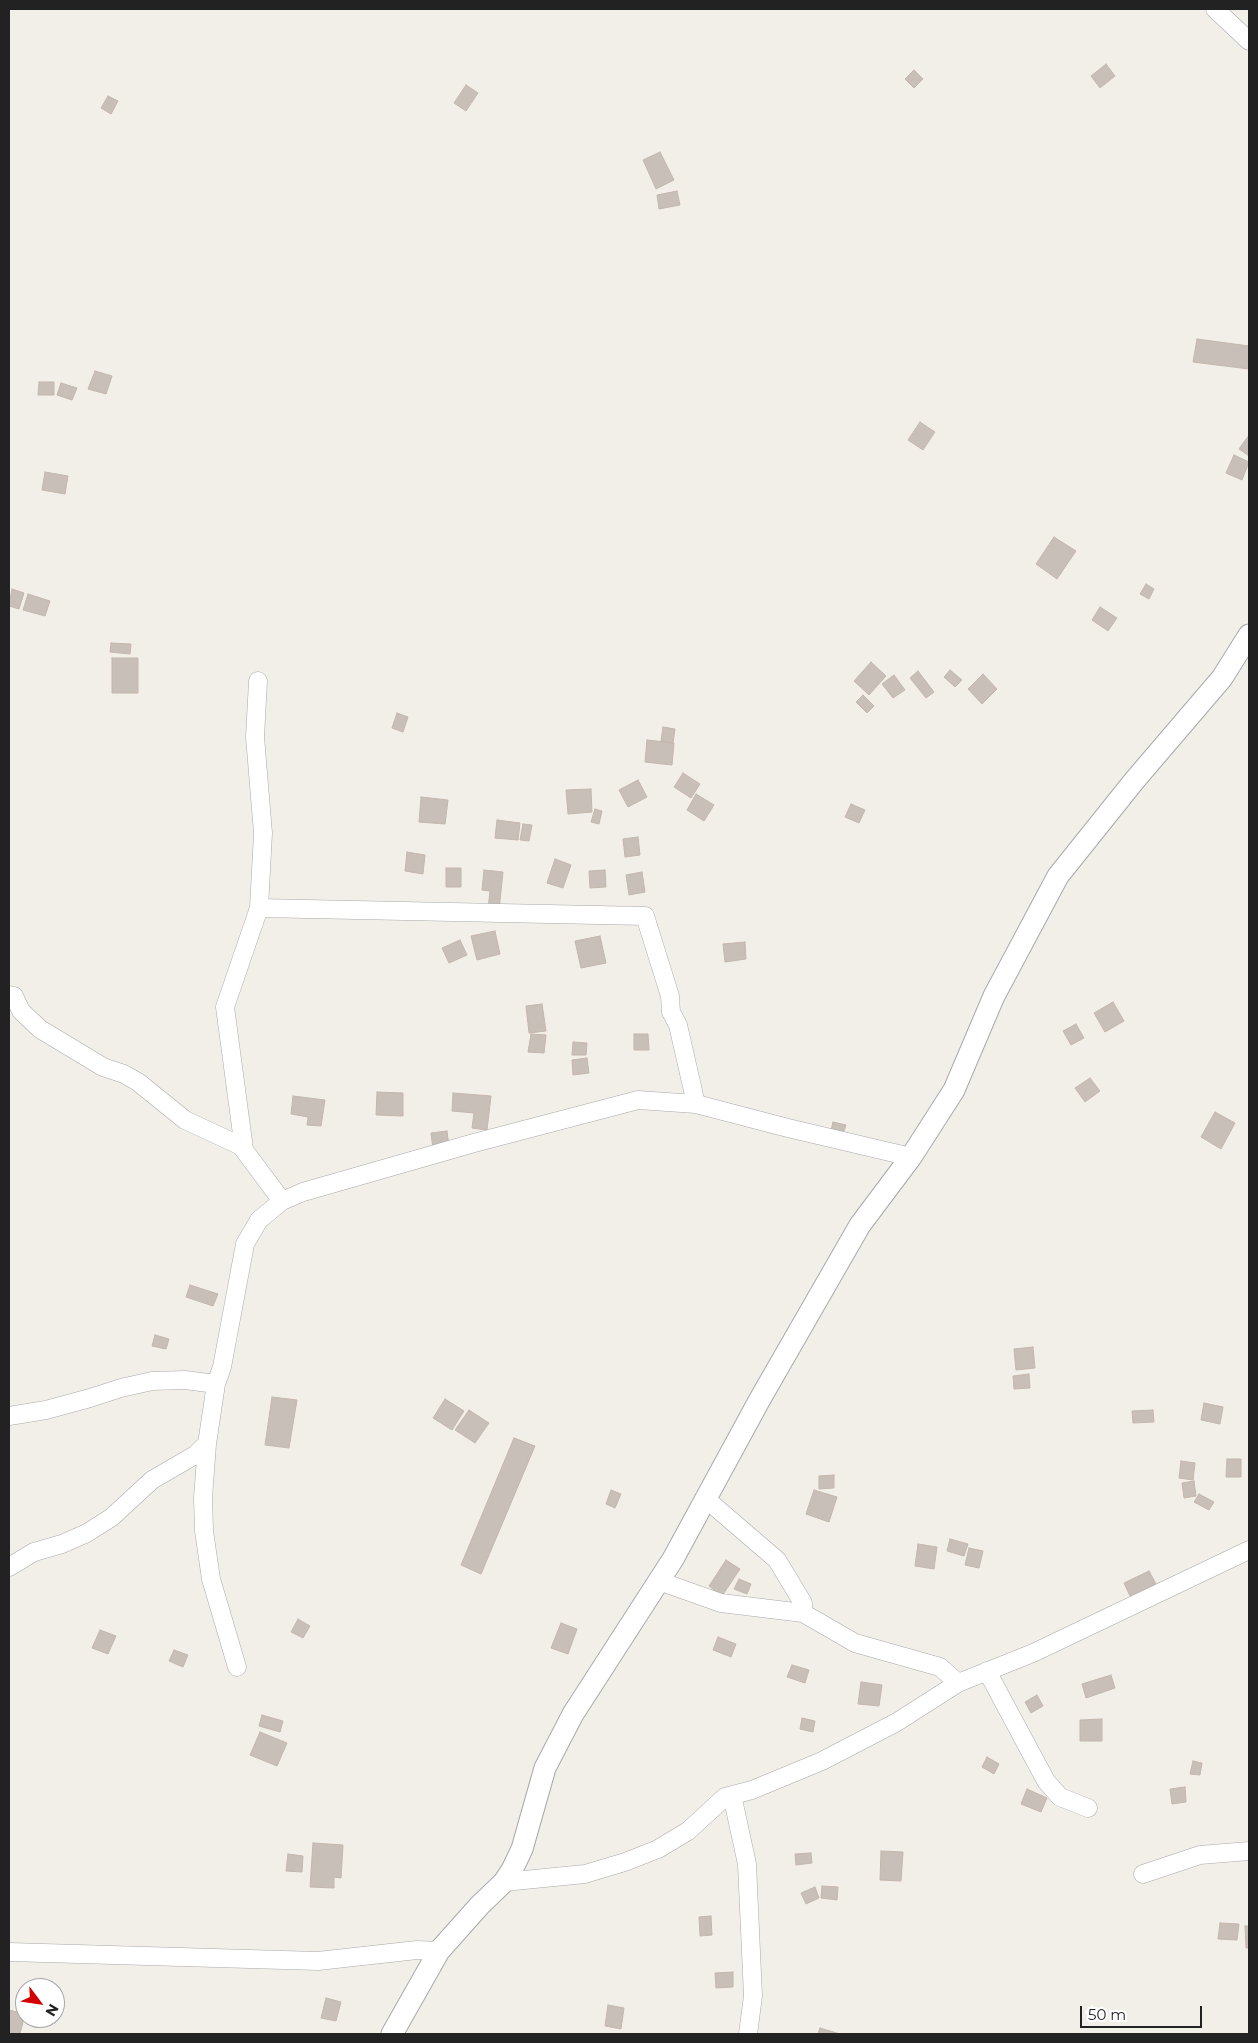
<!DOCTYPE html>
<style>
body{margin:0}
#map{position:relative;width:1258px;height:2043px;overflow:hidden;background:#f2efe9;font-family:Montserrat,sans-serif}
canvas{display:block}
.frame{position:absolute;inset:0;border:10px solid #222;pointer-events:none}
.north{position:absolute;left:15px;top:1978px;width:50px;height:50px;box-sizing:border-box;background:#fff;border:1px solid #a7a7a7;border-radius:50%;rotate:121deg;font-size:14px;font-weight:700;line-height:20px;text-align:center;color:#222}
.north::after{content:'';display:block;margin:auto;width:18px;height:22px;background:#d40000;clip-path:polygon(50% 0,100% 100%,50% 72%,0 100%)}
.scale{position:absolute;left:1080px;top:2006px;width:122px;height:22px;box-sizing:border-box;border:2px solid #222;border-top:0;padding-left:6px;font-size:15px;line-height:18px;white-space:nowrap;color:#222;-webkit-text-stroke:4px #fff;paint-order:stroke}
</style>
<div id="map">
<canvas width="1258" height="2043"></canvas>
<div class="frame"></div>
<div class="north">N</div>
<div class="scale">50 m</div>
</div>
<script>
const g = document.querySelector('canvas').getContext('2d');
g.lineJoin = 'round';
function fillPath(path, color) { g.fillStyle = color; g.fill(path, 'evenodd'); }
const poly = rows => new Path2D(rows.map(r => 'M' + r).join(''));
function trace(path, color, width, dash) { g.strokeStyle = color; g.lineWidth = width; g.lineCap = dash ? 'butt' : 'round'; g.setLineDash(dash || []); g.stroke(path); }
const building = poly([
 [1106,64,1115,76,1100,88,1091,76,1106,64],
 [914,70,923,79,914,88,905,79,914,70],
 [466,85,478,93,466,111,454,103,466,85],
 [108,96,118,101,111,114,101,108,108,96],
 [660,152,674,180,656,189,643,160,660,152],
 [677,191,680,205,659,209,657,195,677,191],
 [1197,339,1249,346,1249,369,1193,362,1197,339],
 [95,371,112,376,106,394,88,389,95,371],
 [39,382,54,382,54,395,38,395,39,382],
 [61,383,77,388,72,400,57,395,61,383],
 [920,422,935,432,923,450,908,440,920,422],
 [1249,435,1249,456,1239,449,1249,435],
 [1234,455,1249,462,1242,480,1226,473,1234,455],
 [45,472,68,476,65,494,42,490,45,472],
 [1054,537,1076,551,1057,579,1036,564,1054,537],
 [1146,584,1154,589,1149,599,1140,594,1146,584],
 [12,589,24,593,19,609,9,606,12,589],
 [28,594,50,601,45,616,23,610,28,594],
 [1100,607,1117,618,1108,631,1092,620,1100,607],
 [111,643,131,644,130,654,110,652,111,643],
 [112,658,138,658,138,693,112,693,112,658],
 [871,662,886,676,869,695,854,681,871,662],
 [950,670,962,680,955,687,944,677,950,670],
 [918,671,934,692,926,698,910,678,918,671],
 [983,674,997,689,982,704,968,689,983,674],
 [894,675,905,690,893,698,882,684,894,675],
 [863,695,874,706,867,713,856,702,863,695],
 [397,713,408,717,403,732,392,728,397,713],
 [663,727,675,729,673,743,661,741,663,727],
 [647,740,674,743,672,765,645,762,647,740],
 [683,773,700,784,691,798,674,787,683,773],
 [638,780,647,797,628,807,619,790,638,780],
 [591,789,592,812,568,814,566,790,591,789],
 [696,794,714,805,704,821,687,810,696,794],
 [421,797,448,800,445,824,419,822,421,797],
 [851,804,865,810,859,823,845,817,851,804],
 [595,809,602,811,599,824,591,822,595,809],
 [497,820,520,823,518,840,495,838,497,820],
 [523,824,532,825,529,841,520,840,523,824],
 [638,837,640,855,625,857,623,839,638,837],
 [407,852,425,855,423,874,405,871,407,852],
 [555,859,571,865,563,888,547,883,555,859],
 [446,868,461,868,461,887,446,887,446,868],
 [484,870,503,872,499,910,488,909,490,891,482,890,484,870],
 [605,870,606,887,590,888,589,871,605,870],
 [642,872,645,892,629,895,626,875,642,872],
 [495,931,500,954,477,960,471,936,495,931],
 [600,936,606,963,581,968,575,941,600,936],
 [460,940,467,955,449,963,442,948,460,940],
 [745,942,746,959,725,962,723,944,745,942],
 [1113,1002,1124,1021,1105,1032,1094,1013,1113,1002],
 [542,1004,546,1031,529,1033,526,1006,542,1004],
 [1076,1024,1084,1038,1071,1045,1063,1031,1076,1024],
 [531,1034,546,1035,544,1053,528,1052,531,1034],
 [634,1034,648,1034,649,1050,634,1050,634,1034],
 [573,1042,587,1043,586,1055,572,1055,573,1042],
 [587,1058,589,1073,573,1075,572,1060,587,1058],
 [1090,1078,1100,1091,1085,1102,1075,1088,1090,1078],
 [377,1092,403,1093,403,1116,376,1115,377,1092],
 [453,1093,491,1096,487,1130,472,1128,474,1113,452,1111,453,1093],
 [293,1096,325,1100,321,1126,307,1125,308,1117,291,1114,293,1096],
 [1215,1112,1235,1123,1221,1149,1201,1137,1215,1112],
 [833,1122,846,1125,843,1134,831,1131,833,1122],
 [447,1131,449,1146,433,1149,431,1133,447,1131],
 [190,1285,218,1294,213,1306,186,1297,190,1285],
 [155,1335,169,1339,166,1349,152,1346,155,1335],
 [1033,1347,1035,1368,1016,1370,1014,1349,1033,1347],
 [1029,1374,1030,1388,1014,1389,1013,1376,1029,1374],
 [272,1397,297,1400,289,1448,265,1445,272,1397],
 [445,1399,464,1411,452,1430,433,1418,445,1399],
 [1204,1403,1223,1407,1220,1424,1201,1420,1204,1403],
 [469,1410,489,1423,475,1443,455,1430,469,1410],
 [1153,1410,1154,1422,1133,1423,1132,1411,1153,1410],
 [514,1438,535,1446,481,1574,461,1565,514,1438],
 [1227,1459,1241,1459,1241,1477,1226,1477,1227,1459],
 [1181,1461,1195,1463,1193,1480,1179,1478,1181,1461],
 [834,1475,834,1488,819,1489,819,1476,834,1475],
 [1194,1481,1196,1496,1184,1498,1182,1483,1194,1481],
 [611,1490,621,1494,615,1508,606,1504,611,1490],
 [814,1490,837,1497,829,1522,806,1514,814,1490],
 [1199,1494,1214,1502,1209,1510,1194,1502,1199,1494],
 [950,1539,968,1544,964,1556,947,1551,950,1539],
 [918,1544,937,1547,934,1569,915,1566,918,1544],
 [969,1548,983,1551,979,1568,965,1565,969,1548],
 [726,1560,740,1569,722,1596,709,1586,726,1560],
 [1149,1571,1156,1584,1130,1596,1124,1583,1149,1571],
 [739,1579,751,1584,747,1594,734,1589,739,1579],
 [298,1619,310,1626,303,1638,291,1632,298,1619],
 [561,1623,577,1629,568,1654,551,1648,561,1623],
 [100,1630,116,1636,108,1654,92,1648,100,1630],
 [718,1637,736,1644,731,1657,713,1650,718,1637],
 [174,1650,188,1655,183,1667,169,1661,174,1650],
 [792,1665,809,1670,805,1683,787,1677,792,1665],
 [1111,1675,1115,1688,1086,1698,1082,1684,1111,1675],
 [861,1682,882,1685,879,1706,858,1704,861,1682],
 [1037,1695,1043,1706,1031,1713,1025,1702,1037,1695],
 [262,1715,283,1721,280,1732,259,1726,262,1715],
 [802,1718,815,1721,813,1732,800,1729,802,1718],
 [1102,1719,1102,1741,1080,1741,1080,1720,1102,1719],
 [260,1732,287,1743,277,1766,250,1755,260,1732],
 [987,1757,999,1764,994,1774,982,1767,987,1757],
 [1193,1761,1202,1763,1200,1775,1190,1774,1193,1761],
 [1185,1787,1186,1802,1172,1804,1170,1789,1185,1787],
 [1027,1789,1047,1798,1041,1812,1021,1804,1027,1789],
 [313,1843,343,1845,341,1878,334,1877,334,1888,310,1887,313,1843],
 [881,1851,903,1852,901,1881,880,1880,881,1851],
 [811,1853,812,1863,796,1865,795,1854,811,1853],
 [288,1854,303,1856,302,1872,286,1871,288,1854],
 [822,1886,838,1887,837,1900,821,1898,822,1886],
 [815,1887,819,1898,806,1904,801,1893,815,1887],
 [711,1916,712,1935,700,1936,699,1917,711,1916],
 [1220,1923,1239,1924,1237,1940,1218,1939,1220,1923],
 [1245,1926,1249,1926,1249,1948,1246,1948,1245,1926],
 [733,1972,733,1987,716,1988,715,1973,733,1972],
 [326,1998,341,2002,336,2021,321,2018,326,1998],
 [608,2005,624,2008,621,2029,605,2026,608,2005],
 [9,2010,25,2014,20,2034,9,2034,9,2010],
 [820,2028,840,2034,818,2034,820,2028]
]);
fillPath(building, '#c7bfb8');
trace(building, '#c4b6ab', 1);
const minor = poly([
 [1215,9,1249,41],
 [259,908,645,916,670,996,671,1012,678,1025,696,1104],
 [9,995,14,996,21,1011,40,1029,103,1067,124,1074,138,1082,185,1120,241,1146,282,1201],
 [244,1149,225,1007,259,908,263,833,255,737,258,681],
 [9,1416,46,1410,90,1398,121,1388,152,1381,185,1380,216,1384,222,1367,245,1244,259,1220,282,1201,303,1192,474,1143,638,1100,696,1104,788,1128,911,1157],
 [207,1444,203,1498,204,1531,211,1579,237,1667],
 [706,1499,777,1560,803,1603,803,1613],
 [9,1567,34,1552,62,1544,87,1533,112,1517,152,1480,195,1455,207,1444,216,1384],
 [659,1581,721,1603,803,1613,855,1643,940,1667,958,1683],
 [987,1671,1046,1781,1060,1797,1088,1808],
 [732,1795,747,1864,753,1996,748,2034],
 [1143,1874,1200,1855,1249,1851],
 [504,1882,585,1874,625,1862,658,1849,688,1831,725,1797,752,1790,822,1761,897,1722,958,1683,1033,1653,1249,1550],
 [9,1952,318,1961,417,1950,439,1951]
]);
const tertiary = poly([
 [392,2034,439,1951,480,1905,504,1882,512,1870,522,1849,545,1768,573,1714,673,1559,760,1399,860,1225,911,1157,954,1090,994,996,1058,876,1134,781,1222,678,1249,635]
]);
trace(minor, '#a9a9a9', 19);
trace(tertiary, '#a9a9a9', 23);
trace(minor, '#fff', 18);
trace(tertiary, '#fff', 21);
</script>
